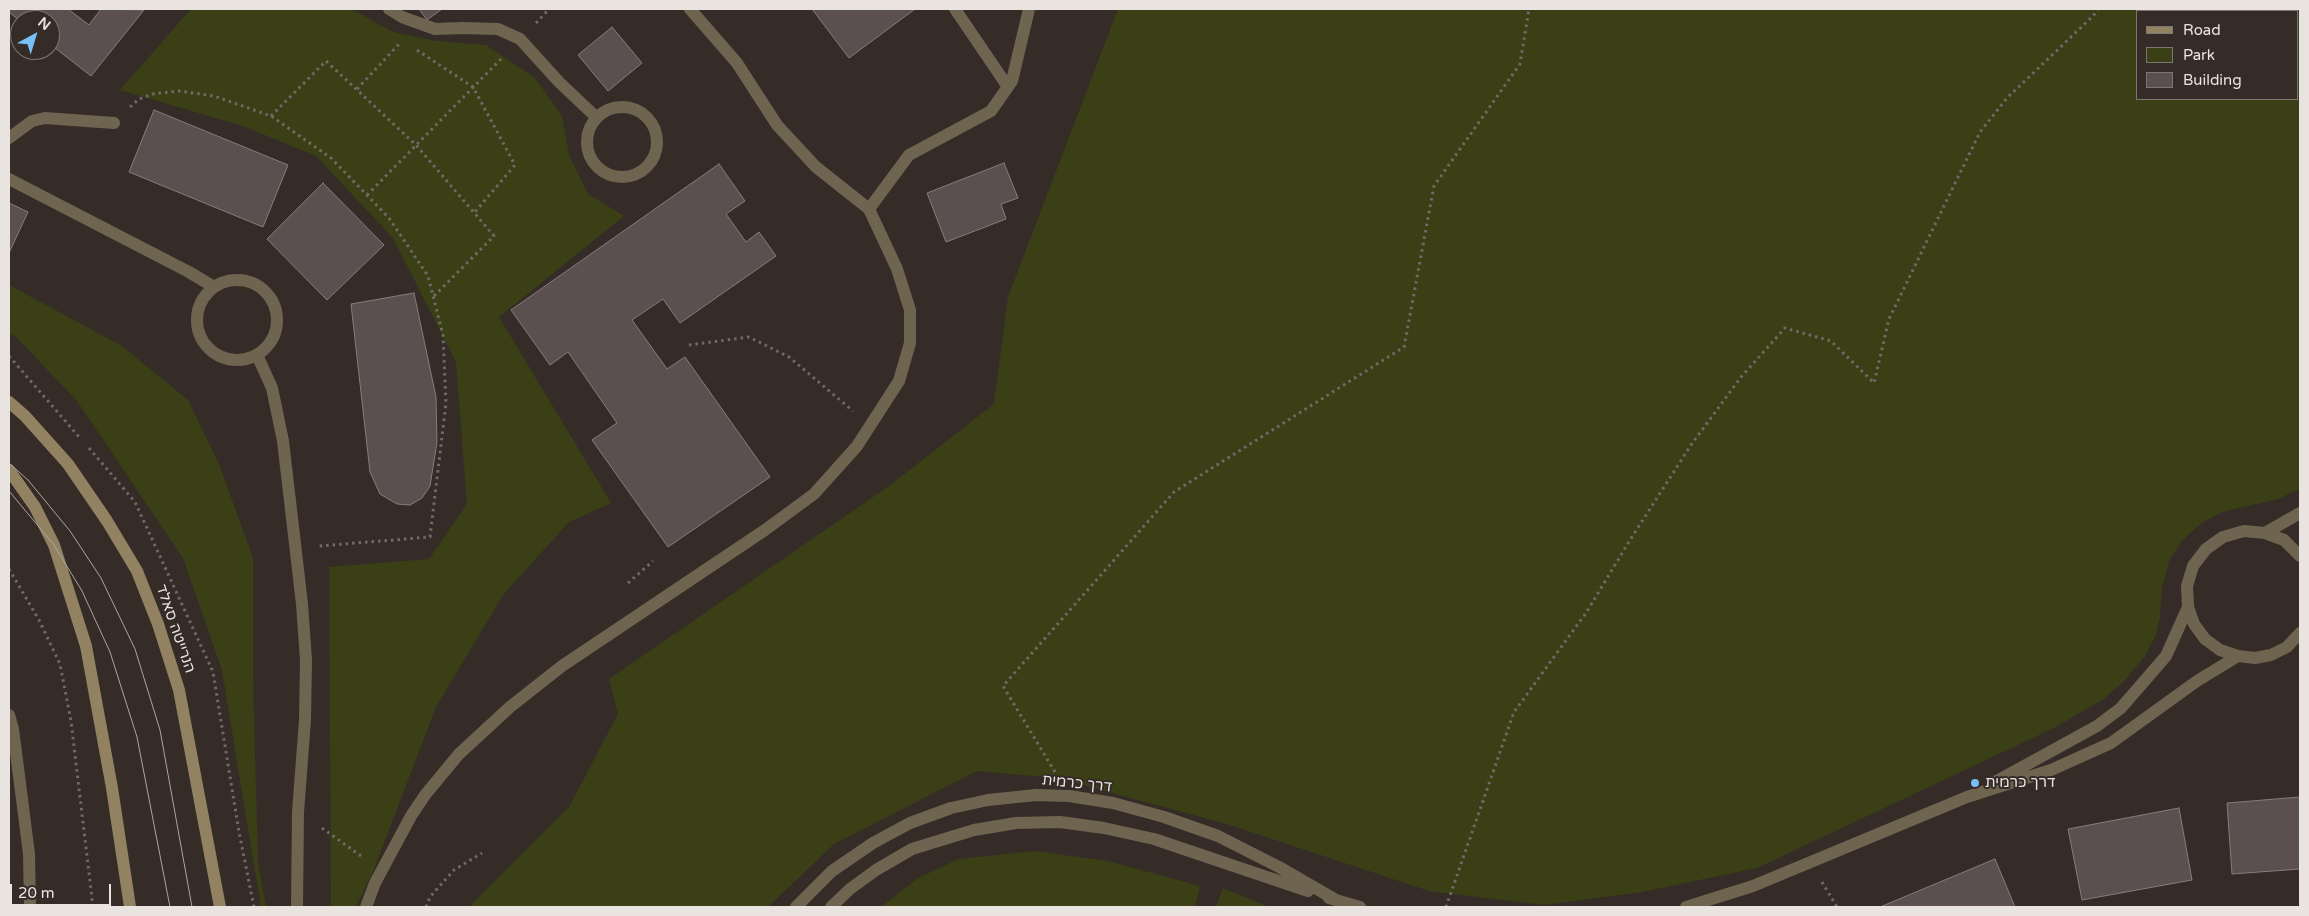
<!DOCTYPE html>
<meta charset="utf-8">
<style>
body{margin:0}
#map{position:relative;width:2309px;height:916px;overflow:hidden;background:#352c28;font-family:"Varela Round",sans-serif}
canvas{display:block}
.frame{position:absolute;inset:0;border:10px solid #eae4e1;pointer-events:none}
.legend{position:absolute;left:2136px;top:10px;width:162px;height:90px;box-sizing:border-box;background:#352c28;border:1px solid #7d7672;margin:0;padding:6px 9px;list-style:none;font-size:15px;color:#eae4e1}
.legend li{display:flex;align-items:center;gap:10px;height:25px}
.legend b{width:25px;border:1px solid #7d7672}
.north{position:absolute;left:10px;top:10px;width:50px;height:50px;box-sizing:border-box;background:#352c28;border:1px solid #7d7672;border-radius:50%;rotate:39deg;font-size:14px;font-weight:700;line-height:20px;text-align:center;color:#eae4e1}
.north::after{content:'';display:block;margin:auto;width:18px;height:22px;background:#77bff7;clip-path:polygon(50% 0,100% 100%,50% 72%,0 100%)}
.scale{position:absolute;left:10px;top:884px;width:101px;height:22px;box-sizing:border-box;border:2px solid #eae4e1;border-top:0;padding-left:6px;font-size:15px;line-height:18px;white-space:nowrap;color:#eae4e1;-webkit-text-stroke:4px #352c28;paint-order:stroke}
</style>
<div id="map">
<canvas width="2309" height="916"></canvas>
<div class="frame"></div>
<ul class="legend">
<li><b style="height:6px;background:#938262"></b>Road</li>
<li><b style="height:14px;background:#3a3f16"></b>Park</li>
<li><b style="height:14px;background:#5b4f4f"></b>Building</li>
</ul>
<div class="north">N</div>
<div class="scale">20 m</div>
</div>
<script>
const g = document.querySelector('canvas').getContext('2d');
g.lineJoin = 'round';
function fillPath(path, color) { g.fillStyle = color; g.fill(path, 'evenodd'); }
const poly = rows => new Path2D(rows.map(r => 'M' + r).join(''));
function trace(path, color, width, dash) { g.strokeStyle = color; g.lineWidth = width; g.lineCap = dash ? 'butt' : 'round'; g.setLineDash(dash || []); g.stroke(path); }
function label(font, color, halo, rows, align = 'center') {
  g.font = font + ' "Varela Round",Heebo,sans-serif'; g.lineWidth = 4; g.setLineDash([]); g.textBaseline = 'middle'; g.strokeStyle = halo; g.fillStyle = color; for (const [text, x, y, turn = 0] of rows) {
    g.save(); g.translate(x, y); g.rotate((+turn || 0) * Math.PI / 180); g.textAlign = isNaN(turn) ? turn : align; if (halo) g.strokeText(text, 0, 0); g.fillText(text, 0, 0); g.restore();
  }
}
fillPath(poly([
 [191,9,351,9,393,32,436,41,486,45,535,78,562,116,569,155,588,194,624,216,499,317,611,503,569,522,503,595,436,707,374,869,356,907,331,907,329,567,429,559,467,504,456,362,393,238,316,156,243,126,120,90],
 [1118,9,2300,9,2300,489,2278,499,2222,512,2200,524,2181,542,2169,561,2162,587,2160,617,2155,637,2145,656,2125,680,2105,698,2056,727,1757,868,1642,892,1544,905,1429,891,1227,824,1057,778,977,771,834,844,768,907,469,907,569,807,618,714,609,679,889,486,994,404,1008,297],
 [2298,11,2298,99,2138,99,2138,11],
 [9,285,122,346,188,400,219,464,253,558,253,678,258,864,266,907,261,907,222,670,183,558,77,401,18,339,9,333],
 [1035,851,1108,861,1200,886,1195,907,881,907,918,878,959,859],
 [1223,888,1269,907,1216,907]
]), '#3a3f16');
const building = poly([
 [9,9,68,9,89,25,101,9,144,10,91,76,50,44,50,20,20,21,9,12,9,9],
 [419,9,442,9,427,20,419,9],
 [812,9,915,9,849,58,812,9],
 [612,27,642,63,608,91,578,55,612,27],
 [154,110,288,165,263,227,129,172,154,110],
 [1004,163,1018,198,1001,204,1006,219,946,242,927,193,1004,163],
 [719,164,745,201,726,214,746,242,759,232,776,256,680,323,663,299,632,320,667,369,685,357,770,477,668,547,592,440,617,423,568,352,550,365,511,310,719,164],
 [323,183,384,245,327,300,267,239,323,183],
 [9,203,28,212,9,253,9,203],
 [414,293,436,397,437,442,430,486,422,498,410,505,397,504,380,494,370,472,351,304,414,293],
 [2300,797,2300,869,2232,874,2227,803,2300,797],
 [2179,808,2192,880,2082,900,2068,829,2179,808],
 [1995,859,2015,907,1880,907,1995,859]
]);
fillPath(building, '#5b4f4f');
trace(building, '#887c7c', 1);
trace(poly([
 [536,23,549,9],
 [417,50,473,87,515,165,474,213],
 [357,89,401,42],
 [130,107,139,99,153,94,179,91,214,96,271,116,331,158,389,218,428,276,443,335,446,403,430,537,319,546],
 [271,116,326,61,416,145,494,236,434,296],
 [367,195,502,58],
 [689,345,749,337,789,357,853,411],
 [9,356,80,438],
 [89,448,135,502,213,672,239,832,254,907],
 [9,569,39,620,60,664,71,721,93,907],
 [628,583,653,561],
 [1055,772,1003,686,1174,492,1404,347,1434,186,1520,64,1529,9],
 [322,828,361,856],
 [1822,882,1837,907],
 [426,907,430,897,454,870,482,853],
 [1446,907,1514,712,1586,613,1630,540,1691,445,1741,377,1785,328,1831,341,1874,383,1889,319,1980,132,2007,98,2093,16,2098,9]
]), '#726a67', 3, [2.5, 4]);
trace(poly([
 [389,9,402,17,435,29,463,28,498,29,520,39,559,82,596,117],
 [955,9,1008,87],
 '587 142a35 35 0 1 1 70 0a35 35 0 1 1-70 0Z',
 [9,138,32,121,45,118,114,123],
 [9,179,189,272,214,287],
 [869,209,909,155,991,111,1012,81,1029,9],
 [9,715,13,729,29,854,30,907]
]), '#6f6450', 12);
trace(poly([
 [690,9,737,63,777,125,816,167,869,209]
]), '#6f6450', 12);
trace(poly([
 '197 320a40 40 0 1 1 80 0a40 40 0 1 1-80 0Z',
 [257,355,272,388,283,441,302,604,306,660,305,720,298,812,297,907],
 [366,907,375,883,411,816,425,795,459,754,510,707,562,666,765,530,814,494,857,446,899,381,910,343,910,310,897,269,869,209]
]), '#6f6450', 12);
trace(poly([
 [2265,533,2300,513],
 [2300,556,2284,540,2265,533,2244,531,2223,537,2206,549,2193,566,2187,586,2188,607,2194,624,2205,639,2220,650,2238,656,2255,658,2271,655,2287,647,2300,633],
 [1995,782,2097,726,2121,708,2166,656,2188,607],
 [1329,898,1360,907],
 [796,907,832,871,873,843,910,823,951,808,988,800,1036,795,1069,796,1113,803,1164,817,1218,836,1279,867,1336,900],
 [831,907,850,889,876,870,912,849,974,830,1016,823,1060,822,1104,828,1154,839,1308,891],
 [1686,907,1753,886,1967,797,2051,770,2111,743,2197,681,2238,656]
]), '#6f6450', 12);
trace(poly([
 [9,402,25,416,68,464,107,521,137,571,158,624,179,690,220,907],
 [9,470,35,507,54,545,86,646,112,788,130,907]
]), '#938262', 12);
trace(poly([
 [9,463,28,480,70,531,101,578,135,649,160,730,192,907],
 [9,491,54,545,82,591,110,652,137,737,170,907]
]), '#aca5a2', 1);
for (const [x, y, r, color] of [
 [1975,783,5,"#77bff7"]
]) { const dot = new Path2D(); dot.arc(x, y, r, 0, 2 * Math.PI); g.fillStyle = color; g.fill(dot); trace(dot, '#352c28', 2); }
label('15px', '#eae4e1', '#352c28', [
 ["הנרייטה סאלד",175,629,71],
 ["דרך כרמית",1077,784,6]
]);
label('15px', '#eae4e1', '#352c28', [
 ["דרך כרמית",1985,783]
], 'left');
</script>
